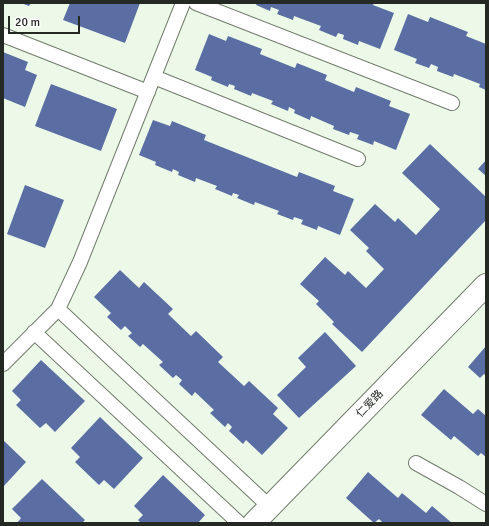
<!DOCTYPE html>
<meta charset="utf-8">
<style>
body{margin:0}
#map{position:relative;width:489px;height:526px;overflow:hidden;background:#edf9e8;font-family:Signika,sans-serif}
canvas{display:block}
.frame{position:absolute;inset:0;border:4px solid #252923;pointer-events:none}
.scale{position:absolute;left:8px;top:16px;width:72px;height:18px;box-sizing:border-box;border:2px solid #252923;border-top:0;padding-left:5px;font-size:12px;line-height:14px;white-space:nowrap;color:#252923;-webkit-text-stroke:3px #fff;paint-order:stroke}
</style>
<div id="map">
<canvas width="489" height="526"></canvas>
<div class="frame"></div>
<div class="scale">20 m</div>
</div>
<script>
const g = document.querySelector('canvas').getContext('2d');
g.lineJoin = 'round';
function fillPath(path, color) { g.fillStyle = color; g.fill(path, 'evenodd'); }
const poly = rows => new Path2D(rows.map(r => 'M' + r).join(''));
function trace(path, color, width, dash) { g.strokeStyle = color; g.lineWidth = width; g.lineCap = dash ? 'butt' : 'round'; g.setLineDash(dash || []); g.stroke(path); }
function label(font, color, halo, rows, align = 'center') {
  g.font = font + ' Signika,"Noto Sans SC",sans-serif'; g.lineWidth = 4; g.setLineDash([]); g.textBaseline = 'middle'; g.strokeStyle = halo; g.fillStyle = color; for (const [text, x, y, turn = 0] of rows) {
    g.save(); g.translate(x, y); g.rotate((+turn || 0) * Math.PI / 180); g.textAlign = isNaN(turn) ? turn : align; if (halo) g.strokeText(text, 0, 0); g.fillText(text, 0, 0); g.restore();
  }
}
fillPath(poly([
 [21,3,31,3,29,6],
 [70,3,140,3,125,43,63,20],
 [257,3,374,3,373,5,394,13,380,49,359,41,358,45,343,39,344,35,338,33,336,37,319,30,321,26,294,16,293,20,277,14,279,10,271,7,270,11,256,5],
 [408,14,428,22,430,17,468,32,466,36,486,44,486,90,479,87,480,84,454,74,453,77,437,71,438,67,431,64,429,68,415,63,417,59,394,50],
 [209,34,226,41,228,36,262,49,260,54,295,68,297,63,327,75,325,80,354,92,356,87,391,101,389,106,410,114,396,150,374,141,373,145,357,139,359,135,350,132,349,135,333,129,334,126,311,116,310,120,294,113,295,110,289,107,288,111,271,104,273,101,252,93,251,96,234,89,235,86,229,84,228,87,211,80,212,77,195,70],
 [3,52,28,62,25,70,37,75,25,107,3,98],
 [51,84,117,109,101,151,35,126],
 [153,120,170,126,172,121,206,135,204,140,297,177,299,172,335,186,333,191,354,199,340,235,318,226,317,230,301,224,303,220,294,217,293,220,277,214,279,211,255,202,254,205,237,198,239,195,233,193,232,196,215,189,217,186,196,178,195,182,178,175,179,172,173,169,172,172,155,165,156,162,139,155],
 [430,144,486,197,486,220,362,352,332,324,334,322,316,304,319,301,300,284,325,257,345,275,348,271,366,288,384,269,366,251,369,248,350,230,375,204,395,222,398,218,416,235,440,209,402,173],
 [486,160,486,176,478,169],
 [25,185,64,200,45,248,7,234],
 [120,270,139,288,144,282,173,309,168,314,191,336,196,331,223,357,218,362,244,386,249,381,278,408,273,414,288,428,262,455,246,440,243,444,229,431,232,427,228,423,225,427,210,413,214,410,195,392,192,396,179,384,182,380,176,375,173,378,159,365,163,362,143,344,140,347,128,336,132,333,125,326,121,330,107,317,111,313,94,297],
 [325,332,356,366,299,418,277,395,306,367,298,358],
 [486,346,486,376,484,374,480,378,468,367],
 [41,360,85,401,55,432,46,423,40,428,16,405,21,400,12,391],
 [444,389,473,414,478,409,486,416,486,457,481,453,478,456,454,436,451,440,421,415],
 [100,417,143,458,114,489,104,480,99,485,75,462,80,457,71,448],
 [3,440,26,462,3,487],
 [368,472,398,498,402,493,426,513,432,506,452,523,383,523,379,519,374,523,346,498],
 [163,475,205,515,198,523,141,523,138,520,143,515,134,506],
 [42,479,85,520,82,523,17,523,21,518,12,509]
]), '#5a6ea3');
const lane = poly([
 [196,3,452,103],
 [3,35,148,92],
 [154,77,358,159],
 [58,309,270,507],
 [34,332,239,523],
 [3,364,58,309,80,262,183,3],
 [416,463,459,487,486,504]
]);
const secondary = poly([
 [254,523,486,285]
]);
trace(lane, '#717b6c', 16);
trace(secondary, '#717b6c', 24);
trace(lane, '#fff', 14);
trace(secondary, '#fff', 22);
label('11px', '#252923', '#fff', [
 ["仁爱路",370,404,-46]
]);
</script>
